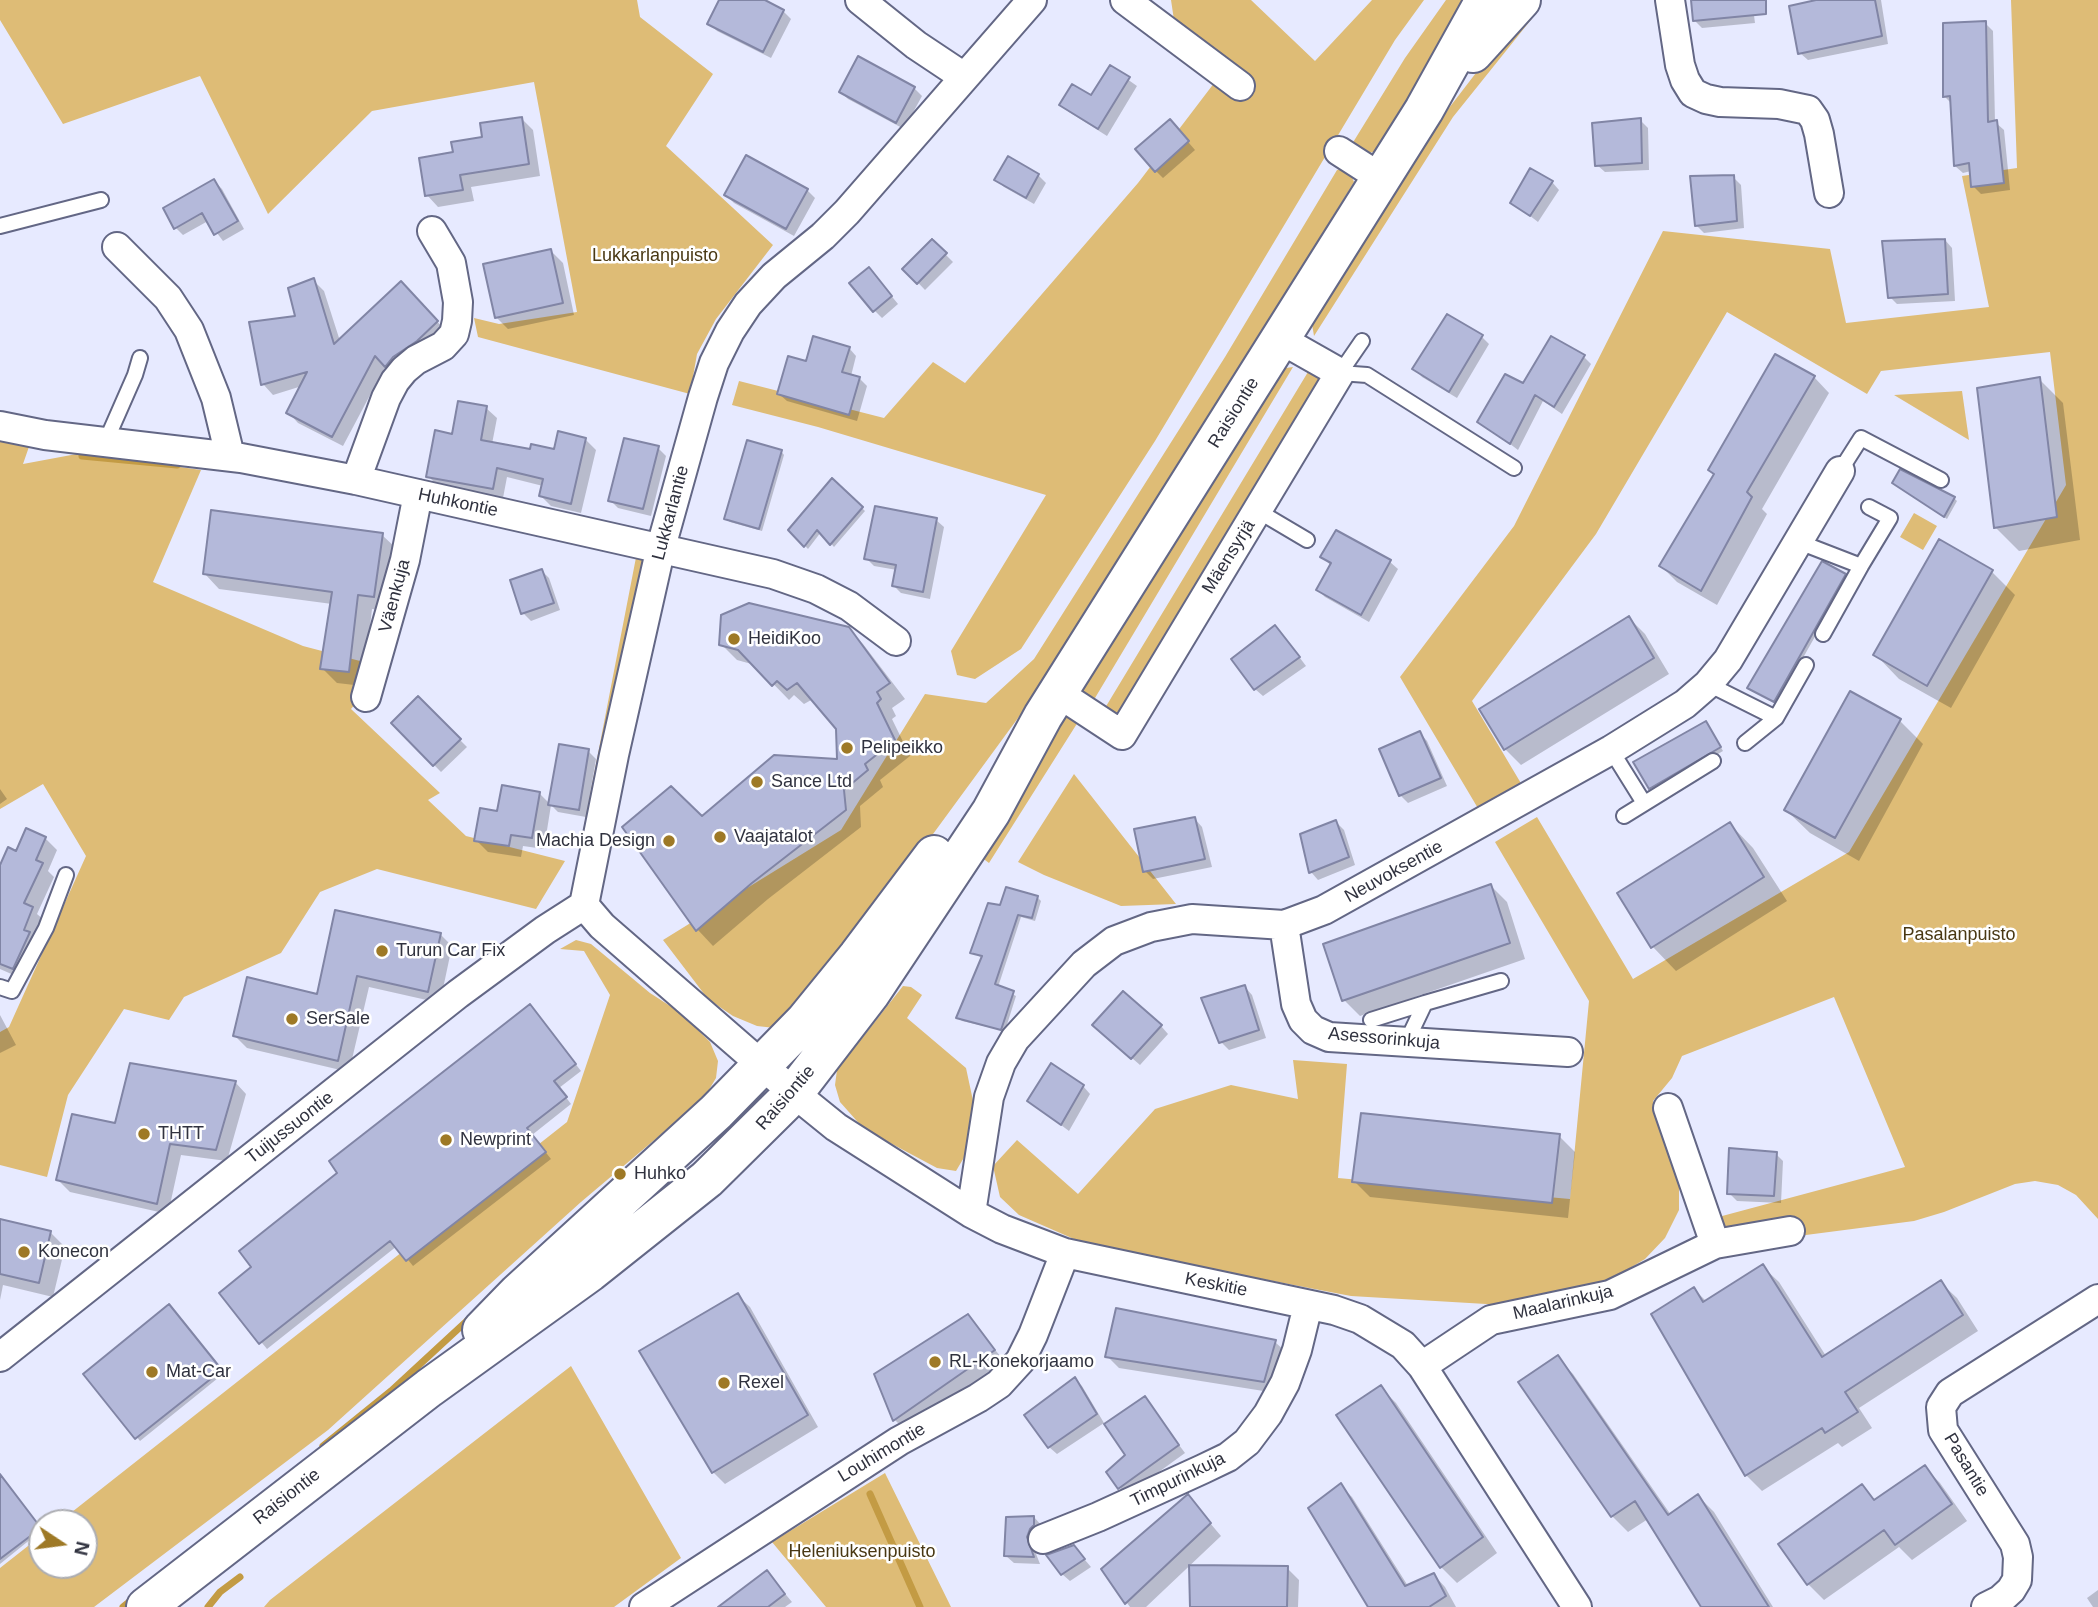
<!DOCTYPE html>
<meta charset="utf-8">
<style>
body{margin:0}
#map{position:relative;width:2098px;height:1607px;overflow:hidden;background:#e7eaff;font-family:Helvetica,sans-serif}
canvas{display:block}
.north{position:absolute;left:28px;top:1509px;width:70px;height:70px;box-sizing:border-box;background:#fff;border:2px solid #acadb2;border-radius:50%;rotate:103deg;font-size:19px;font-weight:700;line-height:28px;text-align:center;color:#30323f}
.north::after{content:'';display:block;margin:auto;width:24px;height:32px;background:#9e7926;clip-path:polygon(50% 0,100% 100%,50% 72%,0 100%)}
</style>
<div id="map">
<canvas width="2098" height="1607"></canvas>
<div class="north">N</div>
</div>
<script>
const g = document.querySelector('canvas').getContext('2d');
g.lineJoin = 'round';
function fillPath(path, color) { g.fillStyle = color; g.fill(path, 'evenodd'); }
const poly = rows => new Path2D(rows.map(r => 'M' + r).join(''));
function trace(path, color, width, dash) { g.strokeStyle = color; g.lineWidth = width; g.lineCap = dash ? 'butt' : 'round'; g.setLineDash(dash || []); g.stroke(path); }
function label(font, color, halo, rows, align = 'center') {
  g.font = font + ' Helvetica,sans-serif'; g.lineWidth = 5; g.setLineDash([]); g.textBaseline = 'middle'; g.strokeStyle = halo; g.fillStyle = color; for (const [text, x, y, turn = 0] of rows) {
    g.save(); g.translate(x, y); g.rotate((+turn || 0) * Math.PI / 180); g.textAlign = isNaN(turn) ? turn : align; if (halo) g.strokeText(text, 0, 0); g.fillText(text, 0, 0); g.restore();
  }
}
fillPath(poly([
 [0,0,637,0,640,17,713,74,666,146,773,245,716,319,697,354,690,394,478,337,474,318,499,324,577,312,534,82,372,111,268,214,200,76,63,124,0,20],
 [1171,0,1251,0,1315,61,1372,0,1424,0,1395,40,1155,441,1021,649,975,679,957,675,951,651,1046,495,818,427,732,405,739,381,884,418,933,362,965,383,1138,183,1221,74,1174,20],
 [1446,0,1475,0,1374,152,1367,153,1352,144,1405,58],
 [2011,0,2098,0,2098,1219,2076,1195,2058,1185,2035,1181,2015,1184,1944,1212,1914,1221,1775,1239,1718,1258,1711,1219,1905,1167,1834,997,1682,1056,1672,1078,1653,1101,1679,1179,1679,1210,1665,1238,1645,1259,1615,1277,1569,1292,1503,1305,1351,1296,1090,1246,1019,1215,1000,1197,993,1166,1017,1140,1078,1194,1155,1109,1231,1085,1298,1099,1293,1060,1347,1064,1338,1178,1570,1199,1589,1001,1495,842,1537,817,1633,979,1849,852,2066,485,2050,352,1881,371,1867,394,1727,312,1596,534,1472,701,1522,785,1479,810,1400,677,1514,526,1663,231,1830,249,1846,323,1989,307,1962,176,2017,168],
 [1533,7,1538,11,1453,117,1314,336,1312,324,1398,182,1449,108,1489,56],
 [1344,168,1349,170,1354,182,1242,365,1029,703,840,961,775,1028,757,1026,733,1016,708,999,663,940,841,830,925,694,986,703,1034,659,1225,357,1337,170],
 [1293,367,1095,698,1090,698,1083,693,1082,688,1277,375,1286,368],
 [1311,367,1319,376,1324,385,1120,724,1105,708],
 [1962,391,1969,440,1894,395],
 [0,431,31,441,23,464,82,453,201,470,153,582,303,646,360,661,367,690,351,709,440,793,428,800,466,836,565,861,536,909,377,869,320,892,281,953,184,997,169,1020,124,1009,68,1095,47,1177,0,1165,0,1032,9,1027,86,856,43,784,0,809],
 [1914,513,1937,526,1923,550,1900,537],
 [639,542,661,547,584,905,570,898],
 [1067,716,1078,722,989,863,981,857,1018,790],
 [1074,774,1176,904,1121,906,1044,875,1018,862],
 [576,940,591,944,650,993,681,1013,710,1042,718,1061,716,1078,704,1098,581,1202,328,1430,94,1607,0,1607,0,1568,42,1535,42,1565,84,1565,84,1523,58,1523,567,1122,610,995,584,951,560,949],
 [903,986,911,987,922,995,907,1018,966,1068,975,1110,969,1149,956,1171,937,1168,864,1129,840,1102,835,1085,837,1070],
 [571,1366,681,1558,614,1607,264,1607,270,1600],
 [885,1473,951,1607,826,1607,772,1542]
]), '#debc76');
fillPath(poly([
 [721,0,762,0,783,11,791,19,771,58,717,31,709,23],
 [1693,0,1752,0,1755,23,1702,28,1694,20],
 [1825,0,1881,0,1888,44,1808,60,1800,53],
 [1985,23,1993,31,1995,122,2004,130,2010,190,1981,194,1973,186,1971,171,1963,173,1955,166,1952,104,1944,96],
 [1110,67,1137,86,1107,136,1069,112,1061,105,1091,97],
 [914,88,922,96,904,129,848,99,841,92],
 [521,118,533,130,540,176,471,187,474,201,438,207,427,195,455,154],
 [1640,120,1648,128,1649,170,1605,172,1597,165],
 [1177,129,1195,150,1163,178,1156,171],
 [1008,159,1038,175,1046,183,1034,204,1004,187,996,180],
 [1733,177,1741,185,1744,228,1704,233,1696,225],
 [214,181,222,189,244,229,223,241,208,221,183,235,176,228],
 [1552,182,1559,190,1538,222,1512,202],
 [807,190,815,198,794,236,734,203,726,195],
 [1945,240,1952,248,1955,301,1897,304,1890,297],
 [932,241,953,262,925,290,905,269],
 [551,251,563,263,574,315,508,329,496,317],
 [876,277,898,304,882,318,874,310],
 [313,280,324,291,340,341,411,294,447,332,397,376,386,365,343,446,298,423,288,412,302,386,273,395,263,384],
 [1482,337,1489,344,1457,398,1422,377,1415,369],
 [849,348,856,356,851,376,859,378,867,386,857,421,787,401,779,394,807,363],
 [1583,356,1591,364,1562,414,1543,401,1518,450,1480,421,1524,385],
 [1814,377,1829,393,1762,509,1767,514,1717,605,1677,582,1661,566,1715,475],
 [2039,379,2063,403,2080,540,2019,551,1995,527],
 [486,408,497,418,492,444,531,451,555,451,585,439,596,450,581,513,551,506,541,496,543,486,507,477,503,498,438,486,428,476,453,436],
 [658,448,666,456,651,516,618,508,610,500],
 [781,451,784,455,762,531,730,522,726,519],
 [833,480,865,511,834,547,821,532,808,549,790,530],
 [1898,486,1954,498,1957,501,1947,519],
 [936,520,944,527,930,599,901,593,894,586,897,570,874,566,866,558],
 [1337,532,1390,562,1398,569,1369,622,1325,597,1318,590,1331,566,1323,557],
 [382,535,397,549,388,611,372,609,363,686,337,683,322,668,332,604,219,589,205,574],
 [542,571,549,578,560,610,531,621,523,613],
 [1992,572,2015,595,1951,708,1899,679,1876,655],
 [1845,575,1848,578,1777,704,1752,691,1749,688],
 [1629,618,1645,634,1669,674,1521,765,1505,749],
 [846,627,863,644,905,699,892,708,896,716,892,719,910,756,880,780,883,787,860,806,861,827,768,899,713,946,698,930,625,827,702,818,838,761,838,729,813,699,804,704,794,695,789,700,755,665,737,660,721,644],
 [1282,634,1306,666,1263,696,1255,689],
 [418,698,467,747,441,772,393,723],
 [1900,721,1923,744,1859,861,1810,833,1786,810],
 [1709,726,1723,751,1654,791,1651,788],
 [1420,733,1427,741,1447,786,1408,803,1400,795],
 [588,751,596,759,586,817,558,812,551,805,544,849,523,846,521,857,488,852,476,840,539,793,550,804],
 [0,789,7,799,0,804],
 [1195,819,1202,827,1212,867,1153,879,1145,871],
 [1336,822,1344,830,1355,865,1318,880,1311,872],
 [1730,824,1753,848,1787,901,1676,971,1653,947,1619,893],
 [45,838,57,850,48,871,54,877,37,914,44,920,25,980,0,969,0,869,16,853],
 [1491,886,1507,902,1525,959,1360,1016,1344,1000],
 [1037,897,1041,901,1035,921,1021,917,998,987,1016,996,1005,1031,962,1021,958,1017,983,958,972,953,1001,907],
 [337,912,440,934,452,946,440,1003,369,987,349,1072,247,1048,235,1036,318,996],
 [1245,987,1252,995,1266,1038,1229,1050,1221,1042],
 [536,1013,581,1071,559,1088,571,1104,532,1135,551,1159,413,1266,397,1246,267,1349,221,1293,254,1267,340,1173],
 [0,1015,16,1045,0,1053],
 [1161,1026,1168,1034,1140,1065,1102,1032],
 [235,1082,246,1094,227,1161,181,1155,168,1214,70,1192,58,1180,116,1126],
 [1083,1086,1090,1094,1069,1131,1029,1101],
 [1559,1136,1575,1152,1568,1218,1370,1197,1354,1181],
 [1776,1154,1783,1161,1781,1203,1737,1201,1729,1193],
 [0,1220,50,1232,65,1247,53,1297,3,1285,0,1300],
 [1763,1267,1779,1282,1826,1356,1941,1283,1957,1298,1978,1331,1859,1408,1872,1428,1842,1447,1838,1443,1762,1491,1746,1475,1694,1289,1707,1302],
 [738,1296,750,1307,818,1427,725,1484,713,1472],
 [172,1310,223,1374,140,1441,85,1374],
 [967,1316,1006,1363,906,1431,895,1420],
 [1275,1342,1287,1353,1276,1393,1119,1368,1107,1356],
 [1557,1358,1573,1374,1671,1515,1698,1496,1714,1512,1773,1607,1703,1607,1648,1519,1628,1532,1612,1516,1520,1382],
 [1075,1379,1082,1386,1104,1423,1057,1454,1049,1447],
 [1380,1387,1396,1403,1497,1553,1457,1583,1441,1567,1338,1416],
 [1144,1398,1185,1453,1127,1495,1120,1488],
 [1924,1467,1940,1483,1967,1521,1912,1560,1899,1547,1824,1600,1808,1584,1862,1486,1876,1501],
 [0,1475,42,1530,0,1564],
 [1340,1485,1352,1497,1408,1586,1434,1575,1445,1587,1456,1607,1370,1607],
 [1188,1497,1221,1536,1146,1607,1130,1607,1103,1570],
 [1034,1517,1041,1525,1033,1546,1040,1564,1014,1563,1006,1556],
 [1074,1547,1091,1567,1070,1581,1062,1574],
 [1287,1568,1299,1580,1298,1607,1191,1607],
 [767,1572,792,1602,785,1607,721,1607],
 [2098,1590,2098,1607,2093,1607,2087,1598]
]), '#0003');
trace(poly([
 [82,456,177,465],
 [323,1446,391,1391,470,1318],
 [870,1494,920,1607],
 [123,1607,134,1598],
 [208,1607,220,1592,240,1577]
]), '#c39b44', 7);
const building = poly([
 [719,0,765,0,784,10,763,52,707,24,719,0],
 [1691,0,1766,0,1766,14,1693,21,1691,0],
 [1816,0,1875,0,1882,36,1798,54,1789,6,1816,0],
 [1986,21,1988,122,1997,120,2004,183,1971,187,1969,163,1954,166,1950,96,1943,97,1943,23,1986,21],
 [858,56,915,87,896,123,839,92,858,56],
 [1110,65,1130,77,1098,129,1059,105,1072,84,1091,95,1110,65],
 [522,117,529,164,460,175,463,190,425,196,419,158,453,152,451,142,482,137,480,123,522,117],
 [1641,118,1642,163,1595,166,1592,123,1641,118],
 [1170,119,1189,141,1155,172,1135,149,1170,119],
 [746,155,808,189,786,229,724,195,746,155],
 [1008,156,1039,174,1026,198,994,180,1008,156],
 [1530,168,1553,181,1530,216,1510,203,1530,168],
 [1734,175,1737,221,1695,226,1690,176,1734,175],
 [214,179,238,221,214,235,202,213,174,229,163,208,214,179],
 [932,239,947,253,917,284,902,269,932,239],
 [1945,239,1948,294,1888,298,1882,241,1945,239],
 [551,249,563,303,495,318,483,264,551,249],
 [869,267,892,296,873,312,849,283,869,267],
 [314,278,334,344,401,281,438,321,417,341,393,357,385,367,375,356,332,437,286,413,307,372,261,385,249,322,295,316,288,288,314,278],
 [1447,314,1483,335,1449,392,1412,369,1447,314],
 [813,336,850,347,842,372,860,377,849,415,777,394,788,356,806,361,813,336],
 [1551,336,1585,355,1554,407,1535,395,1510,444,1477,422,1505,374,1523,383,1551,336],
 [1775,354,1815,376,1747,492,1752,497,1701,591,1659,566,1714,474,1708,470,1775,354],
 [2040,377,2057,517,1994,528,1977,388,2040,377],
 [458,401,487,406,481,440,530,449,531,444,554,449,558,431,586,438,571,504,539,496,543,479,497,468,493,489,426,477,435,430,452,434,458,401],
 [624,438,659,446,643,509,608,501,624,438],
 [747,440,782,450,759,529,724,519,747,440],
 [1900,469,1955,497,1944,517,1892,483,1900,469],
 [832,478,863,507,830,545,817,530,804,547,788,530,832,478],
 [875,506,937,518,923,592,892,586,896,565,864,559,875,506],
 [211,510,383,533,374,597,358,595,349,672,320,669,332,592,203,574,211,510],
 [1336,530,1391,560,1361,615,1316,590,1331,563,1320,557,1336,530],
 [1939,539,1993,570,1927,686,1873,655,1939,539],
 [1822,561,1846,574,1774,702,1747,688,1822,561],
 [542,569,554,603,521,614,510,580,542,569],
 [749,603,849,627,890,683,877,692,881,699,877,703,895,740,865,764,868,770,844,790,846,810,752,883,696,931,622,827,671,786,702,816,774,755,837,759,836,729,797,683,787,690,777,681,772,686,738,650,719,645,721,615,749,603],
 [1629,616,1654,658,1504,750,1479,709,1629,616],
 [1275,625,1300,657,1254,690,1231,659,1275,625],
 [1850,691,1901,719,1835,838,1784,810,1850,691],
 [418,696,461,739,433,766,391,723,418,696],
 [1706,721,1721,747,1649,789,1633,762,1706,721],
 [1420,731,1441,778,1399,796,1379,749,1420,731],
 [559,744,589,749,579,810,548,805,559,744],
 [502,785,540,792,532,838,511,835,509,846,474,841,480,808,497,811,502,785],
 [1195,817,1205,859,1143,872,1134,829,1195,817],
 [1336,820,1349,857,1309,873,1300,834,1336,820],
 [1730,822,1764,877,1651,948,1617,893,1730,822],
 [26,828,46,837,36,860,43,863,24,903,33,907,24,930,30,932,13,969,0,964,0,865,8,847,16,851,26,828],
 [1491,884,1510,943,1342,1001,1323,944,1491,884],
 [1006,887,1038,896,1032,918,1018,915,995,984,1014,991,1001,1030,956,1018,982,956,970,953,988,903,1000,905,1006,887],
 [335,910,441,933,428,992,357,976,338,1061,233,1036,247,977,317,994,335,910],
 [1245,985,1259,1030,1219,1043,1201,998,1245,985],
 [1123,991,1162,1025,1131,1059,1092,1025,1123,991],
 [530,1004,576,1064,554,1081,567,1097,527,1128,546,1152,406,1261,390,1241,259,1344,219,1293,251,1267,239,1251,337,1173,329,1161,530,1004],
 [130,1063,236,1081,216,1150,170,1144,157,1204,56,1180,72,1114,115,1123,130,1063],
 [1051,1063,1084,1085,1061,1125,1027,1101,1051,1063],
 [1361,1113,1560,1134,1552,1203,1352,1182,1361,1113],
 [1729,1148,1777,1152,1774,1196,1727,1194,1729,1148],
 [0,1219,51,1231,39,1283,0,1274,0,1219],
 [1763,1264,1822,1357,1941,1280,1963,1315,1845,1392,1858,1412,1825,1433,1822,1428,1745,1476,1651,1314,1694,1287,1703,1302,1763,1264],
 [738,1293,808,1415,712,1473,639,1351,738,1293],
 [169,1304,222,1370,135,1439,83,1374,169,1304],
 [1116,1308,1276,1340,1264,1382,1105,1357,1116,1308],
 [968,1314,995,1350,893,1421,874,1374,968,1314],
 [1558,1355,1668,1515,1698,1494,1769,1607,1701,1607,1635,1501,1611,1517,1518,1382,1558,1355],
 [1075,1377,1097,1414,1048,1448,1024,1415,1075,1377],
 [1381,1385,1483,1537,1440,1568,1336,1415,1381,1385],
 [1145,1396,1179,1445,1118,1489,1106,1472,1125,1455,1104,1424,1145,1396],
 [1925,1465,1952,1504,1895,1545,1884,1530,1807,1585,1778,1544,1862,1484,1874,1500,1925,1465],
 [0,1474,41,1528,0,1559,0,1474],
 [1341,1483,1405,1586,1434,1573,1446,1596,1429,1607,1368,1607,1308,1508,1341,1483],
 [1188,1494,1211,1523,1125,1604,1101,1569,1188,1494],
 [1034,1516,1034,1525,1030,1529,1027,1537,1034,1557,1004,1556,1006,1517,1034,1516],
 [1074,1545,1085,1559,1061,1575,1046,1555,1074,1545],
 [1189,1565,1288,1566,1287,1607,1190,1607,1189,1565],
 [767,1570,785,1594,768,1607,718,1607,767,1570]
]);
fillPath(building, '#b4b9da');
trace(building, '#8185a5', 2);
const lane = poly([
 [0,226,101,200],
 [1340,373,1367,375,1514,468],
 [1340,373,1362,341],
 [106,441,135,375,140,358],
 [1840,471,1861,438,1941,480],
 [1258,511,1307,540],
 [1799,542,1861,566,1890,518,1869,507],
 [1823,634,1861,566],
 [1708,684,1776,718],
 [1745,743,1776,718,1806,665],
 [1611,750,1644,803],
 [1624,816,1713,761],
 [0,987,12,991,46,928,66,875],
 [1371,1020,1425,1003],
 [1406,1043,1425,1003,1501,981]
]);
const street = poly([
 [860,0,916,45,964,77],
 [1032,0,847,212,823,236,774,276,748,304,730,331,714,363,703,397,661,547,614,755,584,905,602,926,794,1093,836,1127,971,1213,1002,1229,1065,1253,1334,1310,1360,1319,1403,1345,1422,1366,1577,1607],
 [1125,0,1240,86],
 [1670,0,1680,65,1685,80,1693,93,1706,99,1720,102,1779,104,1808,110,1815,120,1819,134,1829,193],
 [1339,151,1381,178],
 [117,247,168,298,189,330,216,398,230,456],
 [0,426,45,435,241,458,356,480,773,574,816,589,849,606,896,641],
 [356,480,386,398,395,381,404,370,416,360,443,346,454,334,457,321,458,302,451,263,432,231],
 [1058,693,1122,735,1340,373,1280,339],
 [366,697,405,560,418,494],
 [1284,925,1296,1004,1303,1020,1313,1030,1329,1037,1568,1052],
 [1668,1108,1715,1244],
 [971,1213,989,1097,1001,1063,1015,1039,1084,964,1114,941,1151,927,1192,919,1284,925,1324,910,1611,750,1685,704,1708,684,1728,660,1840,471],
 [0,1357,458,994,545,930,584,905],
 [1422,1366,1491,1320,1610,1295,1715,1244,1790,1231],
 [1043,1539,1098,1517,1203,1469,1228,1457,1247,1442,1268,1414,1285,1383,1297,1350,1308,1305],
 [644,1607,899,1441,978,1398,999,1384,1020,1361,1033,1335,1065,1253],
 [1986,1607,2000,1600,2011,1590,2017,1580,2018,1557,2015,1544,1943,1430,1941,1407,1950,1393,2098,1299]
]);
const secondary = poly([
 [1473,53,1521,0],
 [482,1330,518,1293,716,1112,805,1021,858,956,934,855],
 [146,1607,429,1388,590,1272,707,1179,794,1093,870,994,991,812,1043,716,1424,110,1485,0]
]);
trace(lane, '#636785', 18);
trace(street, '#636785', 32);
trace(secondary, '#636785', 42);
trace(lane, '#fff', 14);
trace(street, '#fff', 28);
trace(secondary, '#fff', 38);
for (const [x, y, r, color] of [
 [734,639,7,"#9e7926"],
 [847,748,7,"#9e7926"],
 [757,782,7,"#9e7926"],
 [720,837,7,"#9e7926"],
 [669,841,7,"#9e7926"],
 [382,951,7,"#9e7926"],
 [292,1019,7,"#9e7926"],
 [144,1134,7,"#9e7926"],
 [446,1140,7,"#9e7926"],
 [620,1174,7,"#9e7926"],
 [24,1252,7,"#9e7926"],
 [935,1362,7,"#9e7926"],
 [152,1372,7,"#9e7926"],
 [724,1383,7,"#9e7926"]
]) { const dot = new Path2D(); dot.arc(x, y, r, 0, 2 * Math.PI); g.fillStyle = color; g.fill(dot); trace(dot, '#fff', 2.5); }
label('18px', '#493813', '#fff', [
 ["Lukkarlanpuisto",655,256],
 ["Pasalanpuisto",1959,935],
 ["Heleniuksenpuisto",862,1552]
]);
label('18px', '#30323f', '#fff', [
 ["Raisiontie",1234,413,-58],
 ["Huhkontie",458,503,12],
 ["Lukkarlantie",671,513,-75],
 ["Mäensyrjä",1229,557,-58],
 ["Väenkuja",395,596,-75],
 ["Neuvoksentie",1394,872,-29],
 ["Asessorinkuja",1384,1039,5],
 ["Raisiontie",786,1098,-49],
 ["Tuijussuontie",290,1128,-38],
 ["Keskitie",1216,1285,11],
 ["Maalarinkuja",1563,1303,-13],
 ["Louhimontie",882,1453,-31],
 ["Pasantie",1966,1465,59],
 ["Timpurinkuja",1178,1480,-26],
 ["Raisiontie",287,1497,-38]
]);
label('18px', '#30323f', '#fff', [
 ["HeidiKoo",748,639],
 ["Pelipeikko",861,748],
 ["Sance Ltd",771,782],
 ["Vaajatalot",734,837],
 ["Machia Design",655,841,"right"],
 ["Turun Car Fix",396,951],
 ["SerSale",306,1019],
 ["THTT",158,1134],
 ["Newprint",460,1140],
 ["Huhko",634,1174],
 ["Konecon",38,1252],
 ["RL-Konekorjaamo",949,1362],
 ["Mat-Car",166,1372],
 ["Rexel",738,1383]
], 'left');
</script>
